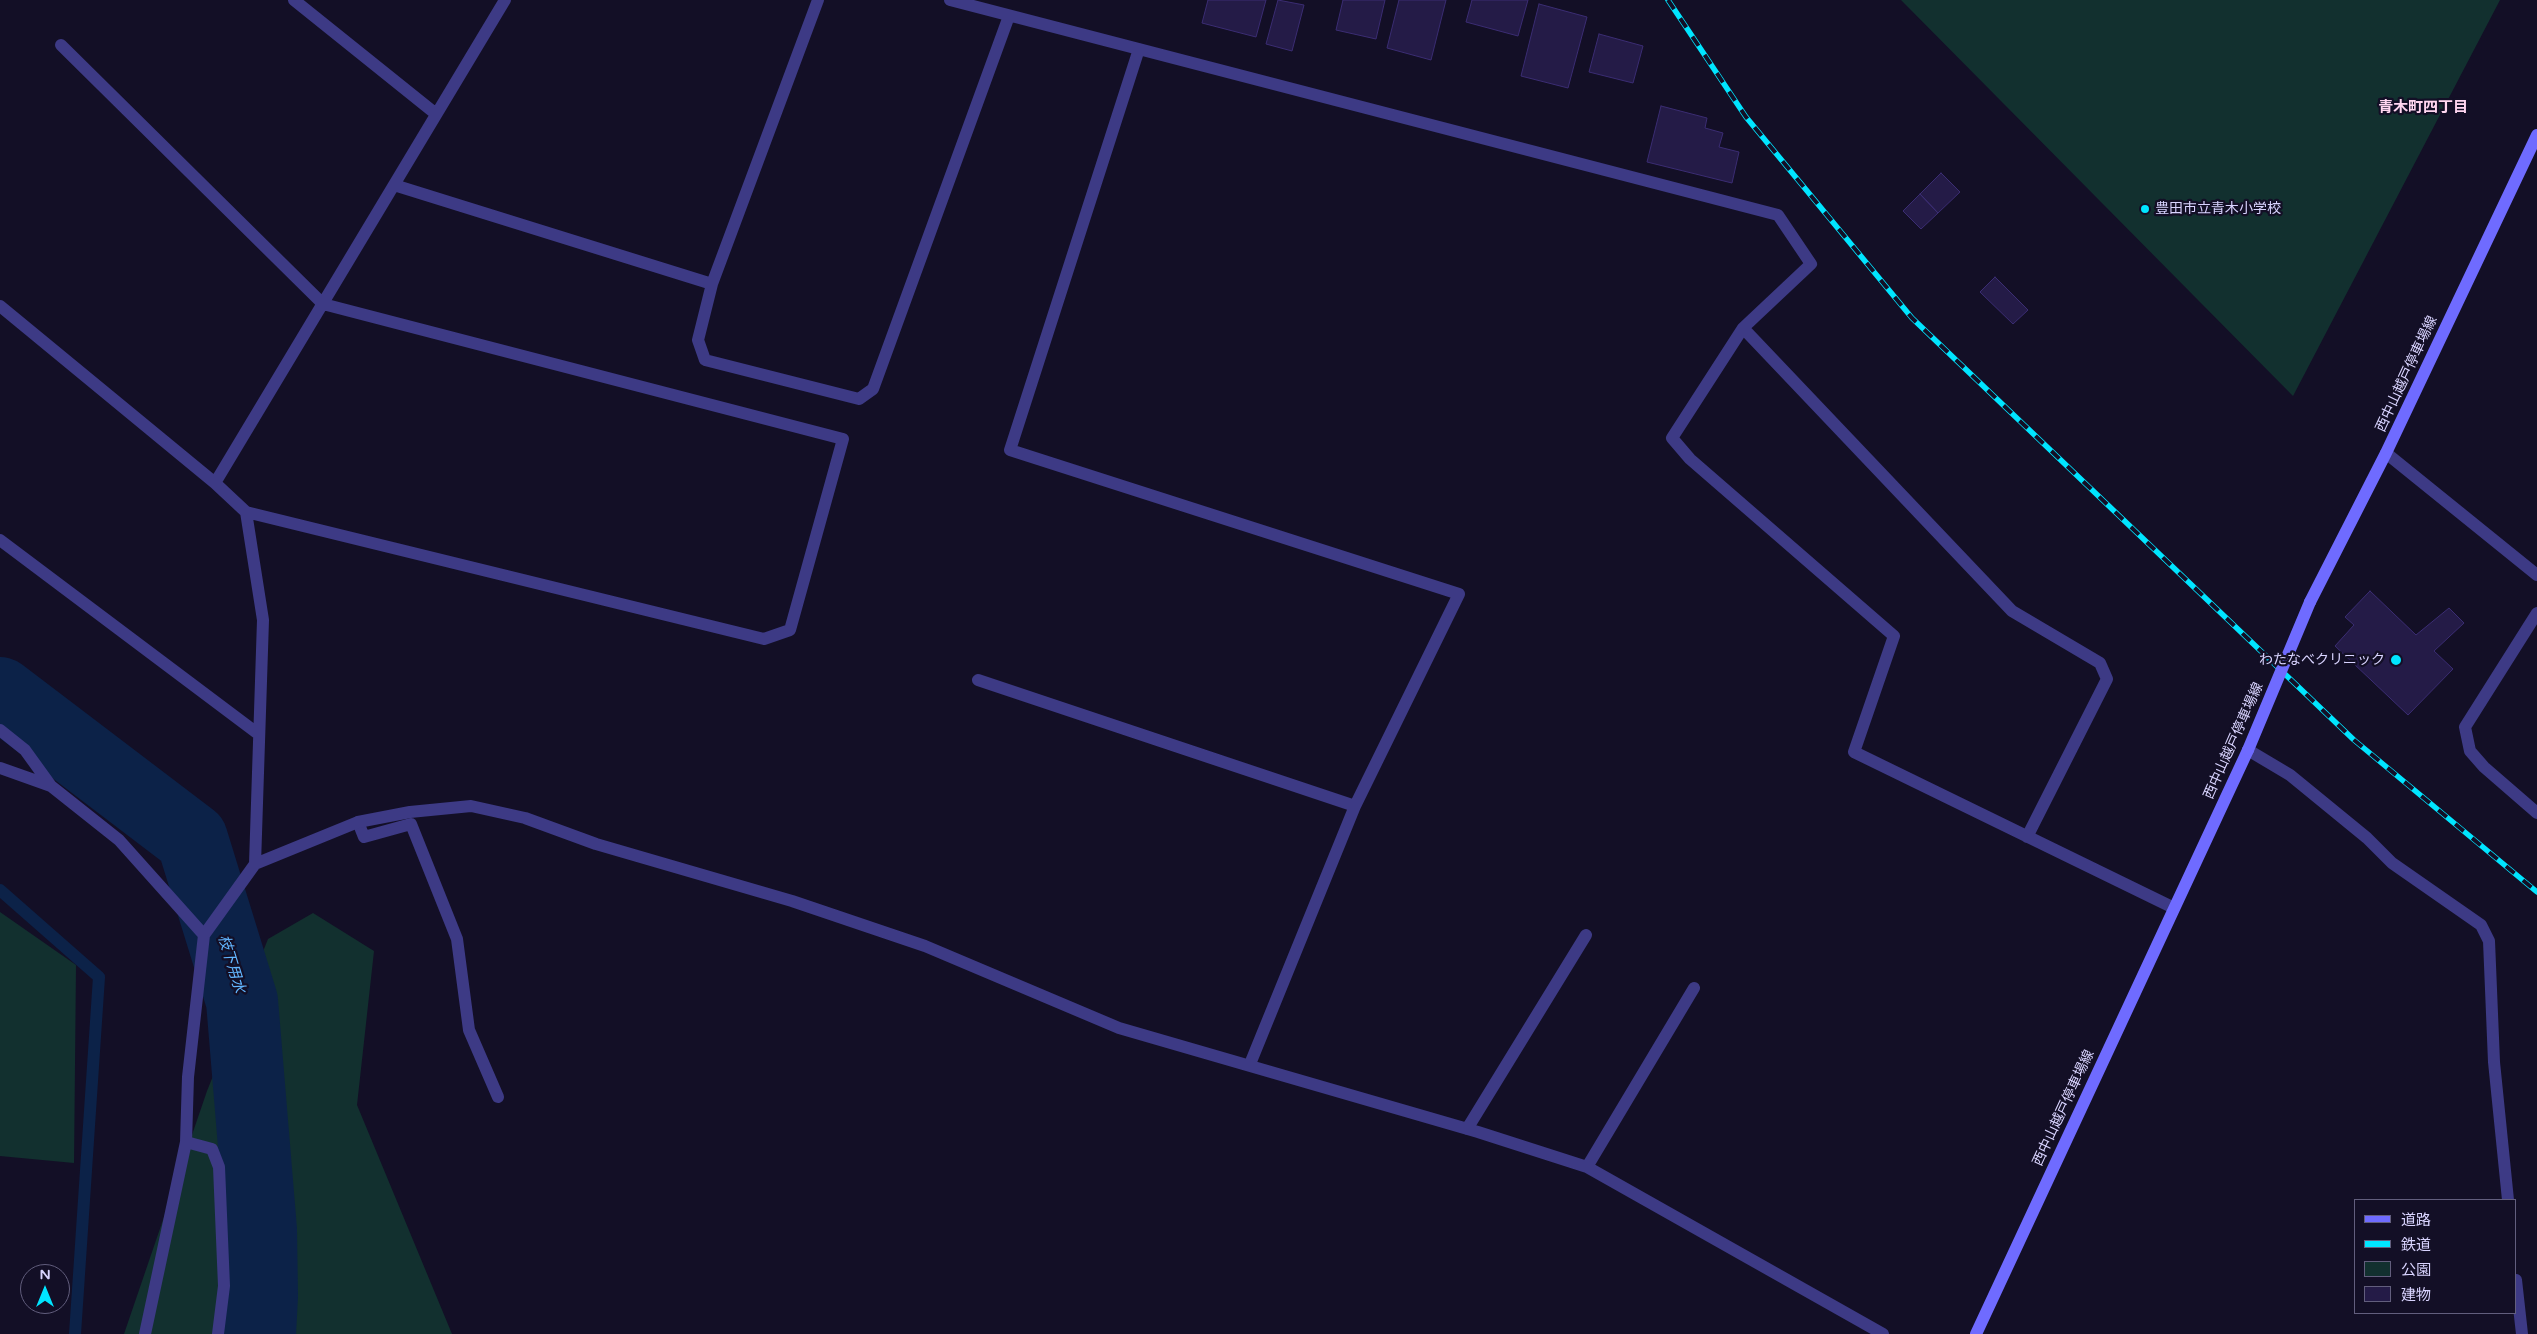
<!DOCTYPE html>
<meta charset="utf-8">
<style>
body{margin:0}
#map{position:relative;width:2537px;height:1334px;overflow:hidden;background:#130f26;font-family:"Varela Round","Noto Sans JP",sans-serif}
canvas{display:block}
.legend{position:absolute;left:2354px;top:1199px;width:162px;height:115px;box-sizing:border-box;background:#130f26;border:1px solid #625e7d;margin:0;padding:6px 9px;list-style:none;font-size:15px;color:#d9d4ff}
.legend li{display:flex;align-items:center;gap:10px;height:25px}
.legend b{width:25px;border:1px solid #625e7d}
.north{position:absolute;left:20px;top:1264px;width:50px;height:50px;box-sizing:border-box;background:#130f26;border:1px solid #625e7d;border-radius:50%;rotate:0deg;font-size:14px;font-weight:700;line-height:20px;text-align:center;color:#d9d4ff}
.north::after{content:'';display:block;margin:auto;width:18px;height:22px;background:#00e5ff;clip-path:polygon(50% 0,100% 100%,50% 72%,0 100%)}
</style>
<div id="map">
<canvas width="2537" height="1334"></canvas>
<ul class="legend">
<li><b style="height:6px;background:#6f6bff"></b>道路</li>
<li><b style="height:6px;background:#00e5ff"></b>鉄道</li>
<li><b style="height:14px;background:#12302f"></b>公園</li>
<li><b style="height:14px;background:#241b47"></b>建物</li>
</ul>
<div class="north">N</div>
</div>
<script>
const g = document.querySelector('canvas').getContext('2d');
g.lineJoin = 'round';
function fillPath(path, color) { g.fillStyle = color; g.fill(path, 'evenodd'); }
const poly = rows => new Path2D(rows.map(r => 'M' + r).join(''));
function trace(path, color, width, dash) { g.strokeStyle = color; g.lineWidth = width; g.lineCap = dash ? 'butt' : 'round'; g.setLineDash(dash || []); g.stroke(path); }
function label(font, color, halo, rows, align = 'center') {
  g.font = font + ' "Varela Round","Noto Sans JP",sans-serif'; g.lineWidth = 4.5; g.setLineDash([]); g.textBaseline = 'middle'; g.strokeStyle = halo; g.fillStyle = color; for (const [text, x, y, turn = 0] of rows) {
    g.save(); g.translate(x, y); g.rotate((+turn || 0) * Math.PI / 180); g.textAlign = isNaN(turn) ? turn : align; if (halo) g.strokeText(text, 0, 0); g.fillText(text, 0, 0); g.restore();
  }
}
fillPath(poly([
 [1901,0,2500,0,2293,396],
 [0,912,76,965,74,1163,0,1156],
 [313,913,374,951,357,1105,452,1334,124,1334,207,1091,268,939]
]), '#12302f');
trace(poly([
 [0,890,99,977,75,1334]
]), '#0c2248', 12);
trace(poly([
 [0,693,192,839,242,1001,261,1230,262,1296,260,1334]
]), '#0c2248', 72);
const building = poly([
 [1208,0,1266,0,1256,37,1202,23,1208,0],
 [1278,0,1304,5,1292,51,1266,44,1278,0],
 [1343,0,1385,0,1376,39,1336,30,1343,0],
 [1399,0,1446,0,1431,60,1387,48,1399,0],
 [1472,0,1528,0,1518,36,1466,22,1472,0],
 [1539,4,1587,17,1568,88,1521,76,1539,4],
 [1599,34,1643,46,1633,83,1589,72,1599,34],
 [1661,106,1707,118,1705,128,1723,133,1719,147,1739,152,1732,183,1647,162,1661,106],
 [1941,173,1960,192,1938,213,1920,194,1941,173],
 [1920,194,1938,213,1921,229,1903,211,1920,194],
 [1995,277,2028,310,2013,324,1980,292,1995,277],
 [2370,591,2416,635,2449,608,2464,623,2434,651,2453,669,2408,715,2335,646,2354,625,2345,617,2370,591]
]);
fillPath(building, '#241b47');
trace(building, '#3b2d73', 1);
trace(poly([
 [358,822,364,837,411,824,457,939,469,1030,498,1097]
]), '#3d3a85', 12);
trace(poly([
 [294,0,436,114],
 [818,0,712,284,698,340,705,360,859,399,873,389,1009,16],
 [950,0,1778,215,1811,264,1743,328,1672,438,1690,459,1894,636,1854,752,2174,908],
 [1139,49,1010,450,1459,594,1355,806,1250,1064],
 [394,185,712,284],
 [0,306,215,483,246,512,764,639,790,630,843,439,323,304,61,45],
 [1743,328,2012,611,2100,663,2107,679,2027,837],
 [2386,453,2537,575],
 [215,483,505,0],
 [246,512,263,620,255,864],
 [0,540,257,733],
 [2537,613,2465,727,2470,751,2484,767,2537,813],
 [978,680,1355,806],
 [0,730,25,750,51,786],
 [2248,750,2290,775,2367,838,2392,863,2481,925,2489,941,2494,1062,2508,1200],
 [0,768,51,786,119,840,204,935],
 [1467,1129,1586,935],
 [186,1142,212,1149,219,1167,224,1286,218,1334],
 [1587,1167,1694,988],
 [2516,1280,2522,1334],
 [145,1334,186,1142,188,1077,204,935,255,864,358,822,410,812,471,806,525,818,596,844,792,901,925,946,1119,1028,1478,1132,1587,1167,1883,1334]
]), '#3d3a85', 12);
trace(poly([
 [2310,602,2386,453,2537,135],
 [1976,1334,2248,750]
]), '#6f6bff', 12);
const rail = poly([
 [1668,0,1746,117,1912,318,2354,740,2537,892]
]);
trace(rail, '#00e5ff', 5.5);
trace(rail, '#130f26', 4, [11]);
trace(poly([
 [2248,750,2310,602]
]), '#6f6bff', 12);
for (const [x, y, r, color] of [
 [2145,209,5,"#00e5ff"],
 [2396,660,6,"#00e5ff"]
]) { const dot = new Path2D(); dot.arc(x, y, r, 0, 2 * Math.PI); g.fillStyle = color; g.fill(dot); trace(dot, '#130f26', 2); }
label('14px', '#d9d4ff', '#130f26', [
 ["豊田市立青木小学校",2155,209],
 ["わたなべクリニック",2385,660,"right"]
], 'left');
label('14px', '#d9d4ff', '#130f26', [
 ["西中山越戸停車場線",2407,374,-65],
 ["西中山越戸停車場線",2234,741,-66],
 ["西中山越戸停車場線",2064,1108,-65]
]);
label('bold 15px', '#ffd6f0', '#130f26', [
 ["青木町四丁目",2423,108]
]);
label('italic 15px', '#62b6ff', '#130f26', [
 ["枝下用水",231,964,73]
]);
</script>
